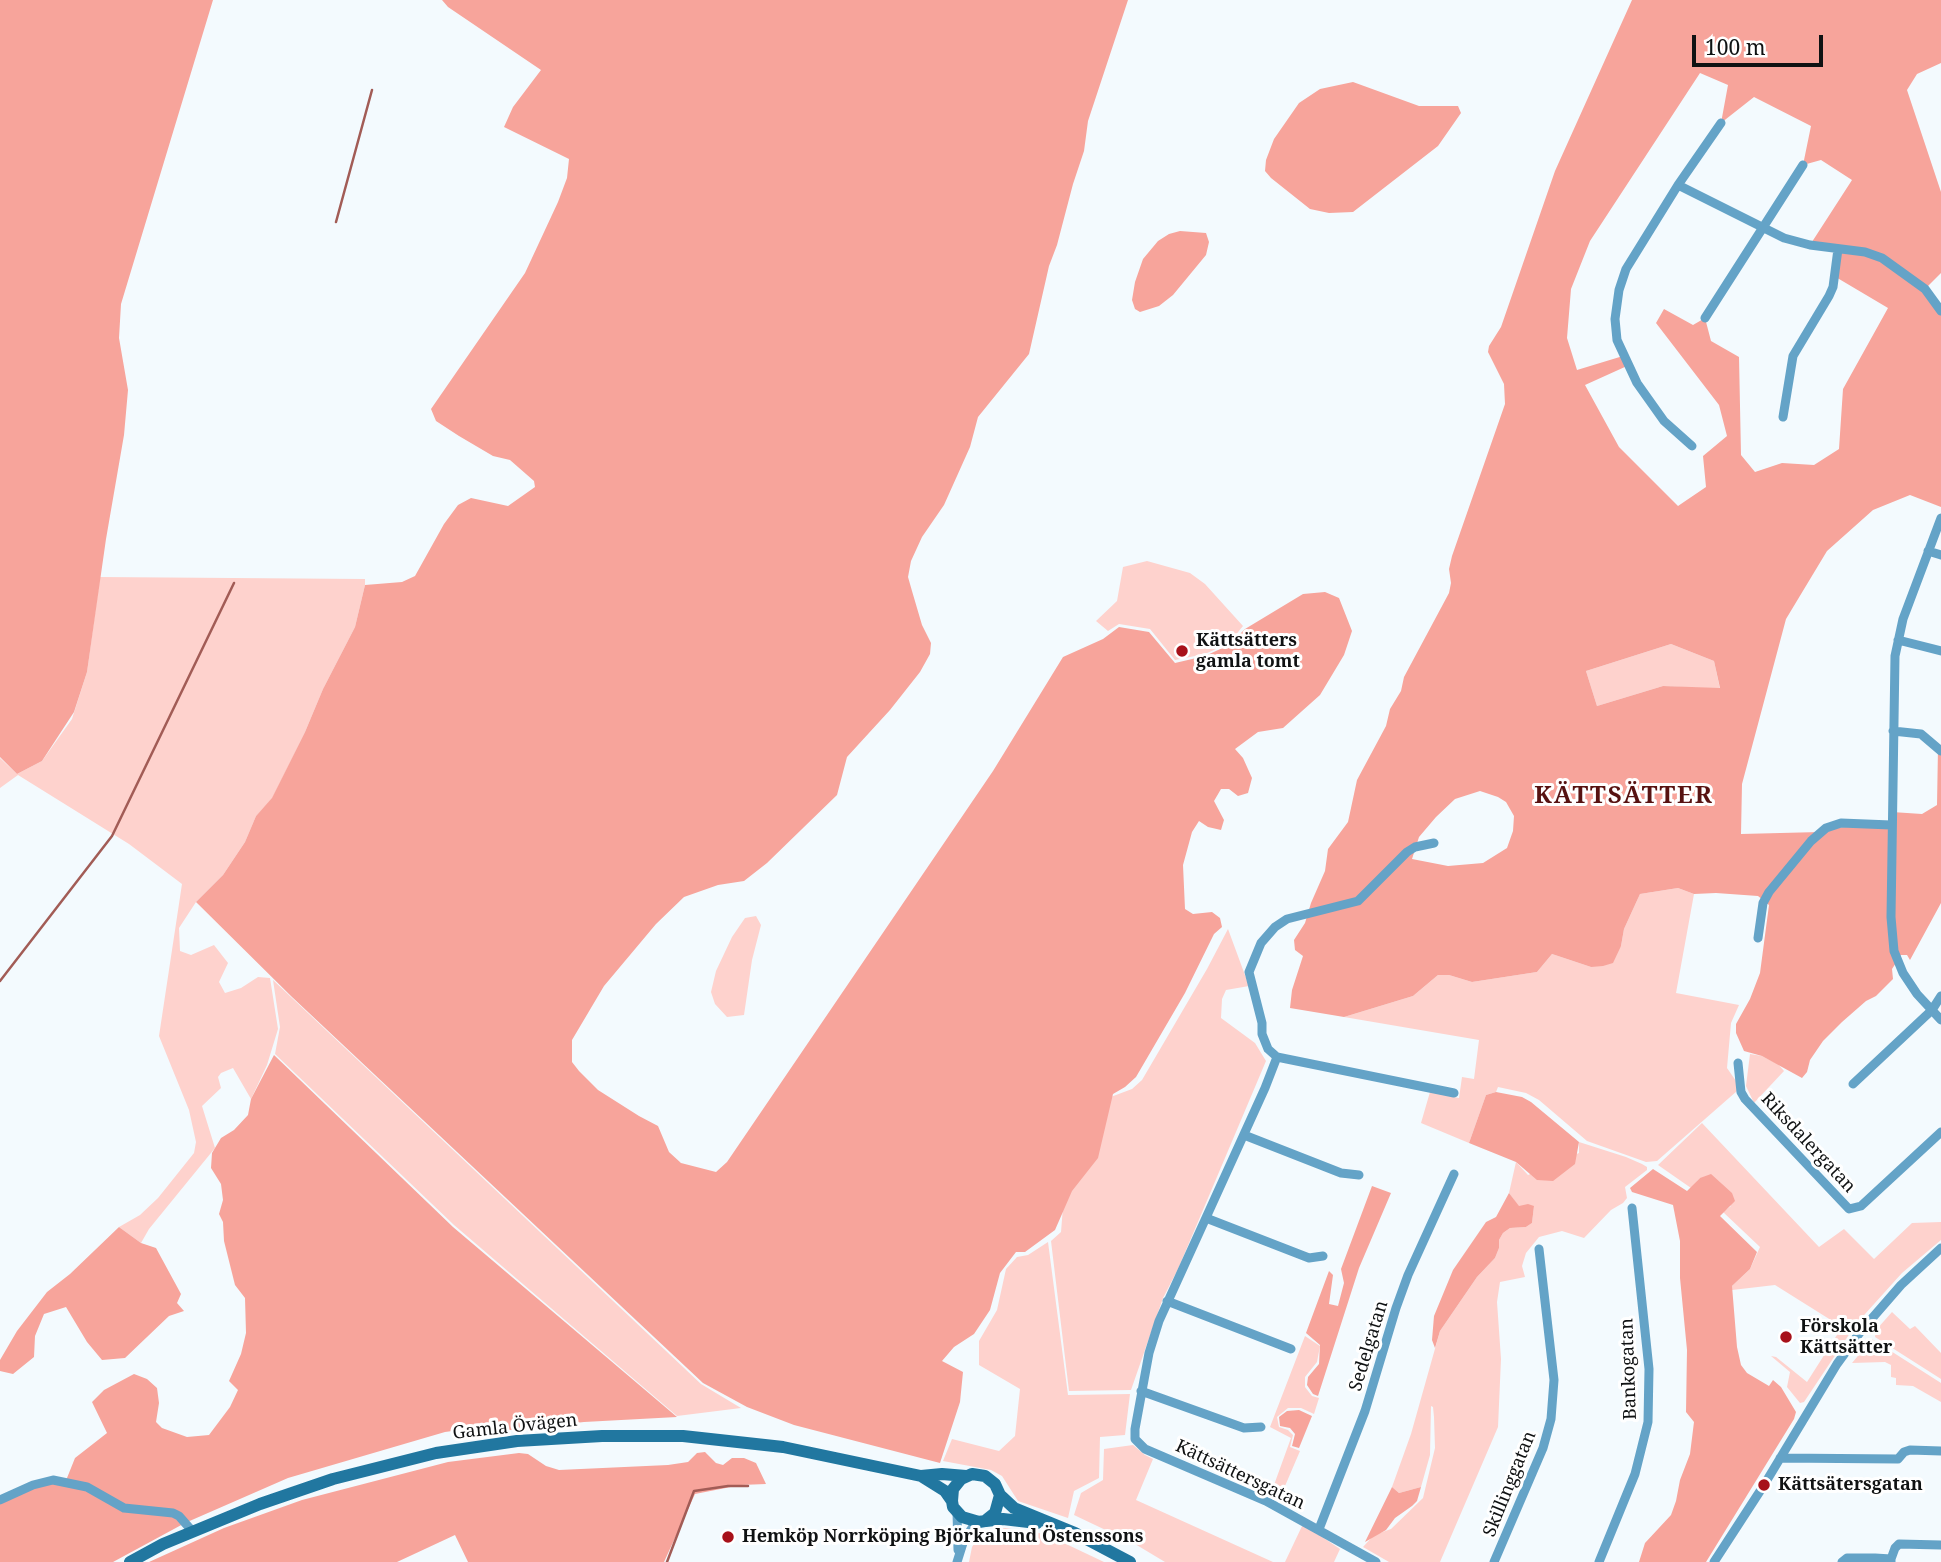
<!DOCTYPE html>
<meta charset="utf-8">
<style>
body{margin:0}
#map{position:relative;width:1941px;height:1562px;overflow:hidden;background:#f3fafe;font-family:"Noto Serif",serif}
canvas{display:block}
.scale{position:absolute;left:1692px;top:35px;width:131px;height:32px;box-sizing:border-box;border:4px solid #101213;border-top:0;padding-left:9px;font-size:21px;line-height:24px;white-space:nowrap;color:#101213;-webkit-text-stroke:5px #fff;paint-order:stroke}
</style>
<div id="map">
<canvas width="1941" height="1562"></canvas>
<div class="scale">100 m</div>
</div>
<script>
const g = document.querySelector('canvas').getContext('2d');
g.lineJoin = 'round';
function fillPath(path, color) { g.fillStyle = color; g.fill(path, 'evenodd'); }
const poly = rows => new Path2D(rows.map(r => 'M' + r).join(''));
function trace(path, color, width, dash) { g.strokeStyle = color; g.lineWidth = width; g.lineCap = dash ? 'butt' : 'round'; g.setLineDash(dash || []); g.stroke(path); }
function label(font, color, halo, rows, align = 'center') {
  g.font = font + ' "Noto Serif",serif'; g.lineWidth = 6; g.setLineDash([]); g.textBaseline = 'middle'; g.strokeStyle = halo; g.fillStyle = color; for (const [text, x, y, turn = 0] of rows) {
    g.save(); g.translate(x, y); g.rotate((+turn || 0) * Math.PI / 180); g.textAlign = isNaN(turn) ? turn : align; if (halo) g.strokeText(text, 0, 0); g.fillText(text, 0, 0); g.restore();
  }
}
fillPath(poly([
 [1147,561,1190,573,1205,584,1243,626,1229,643,1205,654,1175,660,1150,629,1119,624,1108,631,1096,621,1117,601,1123,567],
 [100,577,365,579,365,585,355,627,323,689,305,732,272,799,256,816,245,842,223,875,196,902,179,928,180,951,191,955,214,945,228,963,219,982,225,993,241,988,258,977,270,978,278,1029,267,1065,251,1099,233,1068,221,1073,218,1077,221,1088,202,1106,215,1148,149,1229,141,1243,119,1227,140,1215,158,1198,194,1153,196,1142,189,1110,159,1036,182,884,129,844,18,775,0,788,0,758,17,774,42,761,72,719,87,672],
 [1671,644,1714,661,1720,689,1663,686,1597,706,1586,671],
 [1678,888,1694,894,1676,993,1739,1005,1731,1023,1727,1068,1736,1081,1737,1091,1657,1161,1646,1162,1587,1141,1539,1100,1526,1093,1498,1087,1496,1092,1486,1095,1469,1143,1421,1123,1430,1092,1459,1098,1462,1077,1474,1079,1479,1040,1344,1017,1413,996,1438,975,1449,975,1472,982,1537,972,1552,954,1591,967,1621,946,1624,929,1640,894],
 [756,916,761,925,752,960,744,1015,727,1017,715,1004,711,992,716,971,732,937,745,918],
 [1228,929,1249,986,1226,990,1222,999,1221,1018,1255,1043,1266,1061,1178,1269,1163,1298,1131,1390,1069,1391,1051,1241,1061,1232,1063,1207,1108,1098,1132,1089,1142,1080,1207,969],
 [273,980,701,1384,741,1408,677,1416,454,1225,275,1054,280,1027],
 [1750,1054,1762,1056,1778,1064,1784,1071,1754,1103,1746,1086],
 [1702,1123,1819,1247,1844,1229,1874,1259,1912,1223,1941,1222,1941,1240,1902,1273,1856,1324,1804,1402,1800,1403,1787,1387,1790,1372,1771,1356,1776,1357,1807,1382,1842,1327,1775,1285,1732,1290,1732,1286,1750,1269,1760,1247,1723,1212,1731,1206,1700,1178,1691,1188,1658,1165],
 [1579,1142,1626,1157,1642,1164,1647,1167,1647,1170,1625,1187,1627,1198,1623,1203,1611,1210,1584,1238,1562,1231,1539,1237,1526,1253,1522,1266,1525,1277,1500,1282,1497,1302,1501,1359,1498,1427,1440,1562,1389,1562,1363,1547,1374,1535,1391,1529,1423,1498,1435,1448,1434,1417,1433,1407,1431,1406,1430,1455,1421,1487,1399,1493,1392,1487,1411,1434,1440,1331,1477,1277,1495,1258,1499,1248,1499,1240,1503,1233,1510,1228,1526,1227,1532,1223,1534,1206,1519,1207,1509,1193,1516,1162,1528,1175,1579,1153],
 [1048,1242,1068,1395,1130,1394,1125,1435,1100,1437,1099,1478,1074,1491,1068,1518,1018,1501,1002,1476,991,1470,943,1461,952,1439,999,1451,1015,1436,1020,1389,979,1365,979,1341,997,1310,1006,1269,1017,1257,1028,1255],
 [1892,1312,1910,1329,1915,1326,1941,1353,1941,1379,1875,1337,1876,1330],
 [1305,1336,1320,1346,1317,1362,1305,1377,1305,1387,1312,1396,1319,1398,1314,1414,1301,1408,1288,1408,1277,1417,1279,1427,1288,1430,1293,1435,1290,1447,1300,1451,1279,1500,1270,1496,1291,1438,1270,1427],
 [1872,1339,1941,1383,1941,1402,1913,1386,1896,1385,1896,1378,1891,1377,1891,1365,1885,1362,1852,1363],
 [1133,1445,1145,1455,1153,1459,1136,1500,1273,1562,1165,1562,1135,1544,1074,1515,1081,1493,1103,1480,1104,1449],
 [1303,1524,1340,1549,1334,1562,1285,1562],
 [1005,1528,1045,1534,1104,1562,969,1562,972,1547,980,1534]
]), '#fed2cd');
fillPath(poly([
 [0,0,213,0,121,304,119,338,128,390,124,435,106,539,87,672,74,712,42,761,17,774,0,757],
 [442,0,1128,0,1088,121,1084,151,1073,184,1057,245,1049,266,1029,354,978,417,970,447,944,505,922,537,911,561,908,577,912,591,922,625,931,643,930,654,920,672,890,710,847,757,837,795,767,863,744,881,718,885,684,897,656,924,604,986,572,1040,572,1062,579,1071,598,1090,639,1116,658,1126,669,1152,681,1163,716,1172,727,1162,993,771,1063,657,1103,639,1119,627,1149,632,1175,663,1205,656,1229,645,1245,629,1303,594,1325,592,1339,598,1352,631,1344,655,1320,695,1283,728,1258,732,1235,749,1243,758,1252,778,1248,793,1238,796,1229,789,1221,789,1214,801,1224,820,1221,830,1208,827,1199,821,1192,832,1183,865,1185,909,1193,914,1212,912,1220,918,1222,927,1214,934,1185,993,1136,1077,1125,1087,1113,1094,1098,1158,1072,1191,1055,1230,1025,1252,1016,1252,1000,1273,990,1310,974,1334,954,1347,942,1361,963,1372,960,1402,940,1463,794,1425,747,1407,703,1383,292,997,196,902,223,875,245,842,256,816,272,798,305,732,323,689,355,627,365,585,402,582,415,576,444,524,458,505,471,498,508,506,535,487,534,481,510,460,493,456,459,436,436,421,431,409,525,273,558,202,567,178,569,159,504,127,513,107,541,70,448,7],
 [1632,0,1941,0,1941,63,1917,74,1907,90,1941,192,1941,273,1925,289,1941,311,1941,507,1910,495,1873,510,1827,551,1786,619,1742,784,1741,834,1820,832,1826,828,1891,825,1892,812,1922,814,1937,805,1938,748,1941,751,1941,903,1910,960,1907,955,1901,955,1892,969,1893,979,1876,996,1866,1001,1842,1022,1823,1041,1810,1060,1807,1072,1802,1078,1762,1056,1744,1051,1736,1033,1736,1024,1750,999,1760,973,1769,905,1758,896,1716,893,1694,894,1678,888,1640,894,1624,929,1621,946,1613,963,1603,966,1591,967,1552,954,1537,972,1472,982,1449,975,1438,975,1413,996,1344,1017,1290,1008,1292,990,1303,956,1295,950,1294,940,1305,923,1311,903,1325,871,1328,849,1348,822,1357,780,1386,726,1390,709,1401,691,1404,677,1449,593,1451,583,1449,569,1452,556,1505,404,1504,384,1488,352,1489,346,1501,327,1555,171],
 [1700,73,1728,85,1721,123,1754,97,1811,126,1803,165,1821,160,1852,180,1810,245,1838,249,1834,276,1888,308,1843,389,1839,449,1814,465,1782,463,1755,472,1741,455,1739,357,1711,341,1705,318,1693,325,1664,309,1656,323,1719,405,1727,436,1703,456,1706,487,1678,506,1619,447,1585,385,1627,366,1623,356,1577,370,1567,338,1571,289,1590,241],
 [1671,644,1714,661,1720,688,1663,686,1597,706,1586,671],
 [1480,791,1498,797,1506,802,1514,816,1513,831,1507,848,1483,863,1448,866,1412,859,1419,837,1436,817,1455,799],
 [1353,82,1419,106,1458,106,1461,113,1438,146,1353,212,1329,213,1310,209,1271,178,1265,171,1266,160,1274,139,1299,103,1320,89],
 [1180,231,1206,233,1209,242,1206,255,1173,295,1159,306,1140,312,1135,309,1132,300,1135,282,1143,259,1158,241,1169,234],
 [274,1055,453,1227,677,1417,584,1422,511,1430,482,1427,445,1432,288,1478,185,1523,113,1562,0,1562,0,1500,33,1485,65,1483,75,1458,107,1433,92,1402,104,1390,134,1374,147,1379,157,1388,159,1403,156,1422,162,1428,187,1437,209,1435,230,1407,238,1390,229,1381,241,1354,246,1333,245,1298,235,1285,224,1241,223,1222,219,1214,223,1200,221,1184,211,1168,212,1153,221,1138,234,1130,248,1115,251,1099],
 [1496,1092,1522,1097,1531,1102,1579,1142,1575,1164,1553,1181,1537,1180,1516,1162,1469,1143,1486,1095],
 [1653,1169,1687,1191,1700,1178,1711,1174,1732,1193,1735,1201,1720,1216,1757,1252,1750,1269,1732,1286,1737,1347,1741,1365,1747,1373,1769,1386,1773,1380,1781,1387,1796,1412,1794,1419,1706,1562,1639,1562,1645,1543,1671,1515,1676,1501,1680,1480,1690,1454,1694,1422,1686,1412,1687,1350,1680,1278,1680,1241,1673,1205,1632,1192,1630,1188],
 [1372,1186,1391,1193,1359,1268,1318,1396,1313,1394,1307,1385,1308,1377,1319,1364,1320,1345,1306,1333,1329,1271,1333,1275,1329,1304,1338,1306,1344,1283,1341,1269],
 [1509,1193,1519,1206,1528,1204,1534,1206,1532,1223,1526,1227,1510,1228,1503,1233,1499,1240,1499,1248,1495,1258,1477,1277,1440,1331,1435,1348,1432,1340,1434,1316,1453,1270,1486,1222,1496,1217],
 [119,1227,141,1243,156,1248,181,1294,177,1303,184,1311,169,1316,125,1358,102,1360,87,1342,66,1307,44,1314,35,1336,34,1357,13,1374,0,1371,0,1360,17,1331,47,1292,70,1274],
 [1299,1410,1312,1416,1299,1448,1292,1446,1295,1434,1290,1428,1280,1426,1279,1417,1287,1411],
 [705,1452,716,1463,723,1465,732,1458,744,1458,756,1463,766,1484,741,1485,695,1494,664,1562,468,1562,455,1535,397,1562,149,1562,224,1528,302,1500,448,1462,519,1453,528,1454,546,1466,559,1470,668,1465,688,1462,697,1453],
 [1392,1487,1399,1493,1421,1487,1417,1501,1412,1506,1395,1518,1386,1530,1365,1542]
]), '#f7a49b');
trace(poly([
 [336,222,372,90],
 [0,981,112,836,234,583],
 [667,1562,694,1491,728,1486,748,1486]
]), '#a25c56', 2.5);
trace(poly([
 [1678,185,1784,238,1810,245,1865,252,1882,258,1925,289,1941,311],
 [1705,318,1803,165],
 [1783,417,1793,356,1829,296,1833,287,1838,249],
 [1692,446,1664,421,1637,383,1617,340,1615,319,1619,290,1626,269,1678,185,1721,123],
 [1941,518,1903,619,1895,656,1891,917,1894,951,1903,973,1917,994,1941,1020],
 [1928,551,1941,555],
 [1898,640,1941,651],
 [1893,731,1921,734,1941,751],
 [1758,938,1763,903,1769,892,1811,841,1826,828,1841,823,1891,825],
 [1277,1057,1268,1049,1262,1034,1262,1023,1249,972,1261,943,1275,927,1287,919,1358,901,1407,852,1415,847,1434,843],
 [1738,1063,1741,1092,1745,1099,1849,1209,1861,1206,1941,1132],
 [1853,1084,1932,1010,1941,996],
 [1244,1135,1341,1173,1359,1175],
 [1206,1218,1309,1258,1323,1256],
 [1167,1301,1291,1349],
 [1141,1391,1244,1428,1261,1427],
 [1780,1458,1898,1459,1904,1452,1910,1450,1941,1451],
 [0,1500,33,1485,53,1480,87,1487,124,1508,173,1513,179,1516,193,1532],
 [957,1512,958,1550],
 [1319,1529,1365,1411,1396,1308,1408,1275,1454,1174],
 [1891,1559,1895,1548,1899,1544,1941,1545],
 [957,1562,964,1540,976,1522],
 [1376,1562,1266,1501,1145,1449,1135,1439,1135,1429,1149,1353,1159,1321,1265,1088,1277,1057,1454,1093],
 [1494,1562,1543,1448,1551,1419,1554,1380,1539,1249],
 [1599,1562,1635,1474,1648,1422,1649,1369,1632,1208],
 [1714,1562,1764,1485,1837,1364,1861,1331,1901,1285,1941,1248],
 [1842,1562,1847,1558,1875,1558,1891,1559,1891,1562]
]), '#64a3c7', 9);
trace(poly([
 [921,1476,945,1491,952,1501],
 [1000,1495,995,1513,985,1521,979,1522,962,1517,953,1507,952,1501,953,1489,961,1479,972,1474,985,1476,995,1484,1000,1495,1014,1508,1075,1533,1130,1562],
 [986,1521,1003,1519,1037,1523],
 [130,1562,163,1544,260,1504,333,1479,436,1453,517,1441,602,1436,683,1436,783,1447,921,1476,942,1474,966,1476]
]), '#2177a0', 12);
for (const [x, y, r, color] of [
 [1182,651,7,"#a7111a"],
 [1786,1337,7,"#a7111a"],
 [1764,1485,7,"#a7111a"],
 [728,1537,7,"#a7111a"]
]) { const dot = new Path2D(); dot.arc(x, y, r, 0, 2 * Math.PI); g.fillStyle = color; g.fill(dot); trace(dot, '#fff', 2.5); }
label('bold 18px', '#101213', '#fff', [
 ["Kättsätters",1196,641],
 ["gamla tomt",1196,662],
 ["Förskola",1800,1327],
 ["Kättsätter",1800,1348],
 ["Kättsätersgatan",1778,1485],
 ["Hemköp Norrköping Björkalund Östenssons",742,1537]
], 'left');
label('18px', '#101213', '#fff', [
 ["Riksdalergatan",1808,1143,47],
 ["Sedelgatan",1369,1346,-73],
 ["Bankogatan",1629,1369,-92],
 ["Gamla Övägen",515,1427,-6],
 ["Kättsättersgatan",1240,1475,25],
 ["Skillinggatan",1510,1484,-68]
]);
g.letterSpacing = '2px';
label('bold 24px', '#571211', '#fff', [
 ["KÄTTSÄTTER",1624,796]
]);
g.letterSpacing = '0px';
</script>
